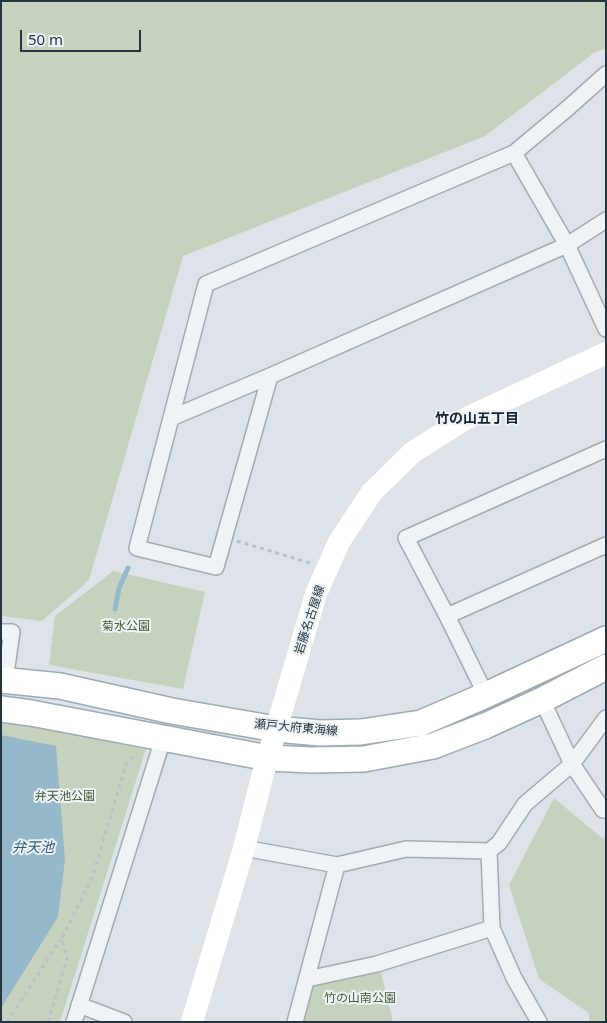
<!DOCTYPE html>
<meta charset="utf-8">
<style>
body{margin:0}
#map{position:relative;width:607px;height:1023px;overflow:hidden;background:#dde3e8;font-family:"Noto Sans",sans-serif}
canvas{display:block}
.frame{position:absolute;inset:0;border:2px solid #25343f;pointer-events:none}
.scale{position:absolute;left:20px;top:30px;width:121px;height:22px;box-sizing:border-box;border:2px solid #25343f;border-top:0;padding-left:6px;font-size:15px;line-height:18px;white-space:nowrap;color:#25343f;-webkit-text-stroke:4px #ecf2f5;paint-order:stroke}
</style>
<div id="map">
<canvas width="607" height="1023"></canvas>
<div class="frame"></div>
<div class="scale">50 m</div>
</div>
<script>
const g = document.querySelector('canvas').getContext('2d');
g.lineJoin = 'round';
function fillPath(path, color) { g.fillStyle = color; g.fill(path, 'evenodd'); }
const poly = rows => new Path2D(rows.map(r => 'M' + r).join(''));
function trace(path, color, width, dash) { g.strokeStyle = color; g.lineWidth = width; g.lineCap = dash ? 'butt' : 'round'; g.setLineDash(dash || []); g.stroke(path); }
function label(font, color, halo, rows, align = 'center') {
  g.font = font + ' "Noto Sans","Noto Sans JP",sans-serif'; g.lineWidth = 4; g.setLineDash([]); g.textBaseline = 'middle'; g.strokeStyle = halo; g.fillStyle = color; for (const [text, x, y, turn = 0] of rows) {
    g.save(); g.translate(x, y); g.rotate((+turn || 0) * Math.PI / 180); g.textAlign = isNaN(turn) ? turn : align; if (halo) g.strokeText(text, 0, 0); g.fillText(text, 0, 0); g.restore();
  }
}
fillPath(poly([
 [1,1,606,1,606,49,595,52,485,136,183,256,89,580,42,621,1,616],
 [113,571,205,592,183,689,49,665,55,616],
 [1,720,146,749,60,1022,1,1022],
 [554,798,602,838,606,839,606,1022,589,1022,589,1013,539,979,509,885],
 [381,972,393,1022,300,1022,310,985]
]), '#c6d2bd');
fillPath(poly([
 [1,735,56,746,65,860,58,917,1,1008]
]), '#95b9cb');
trace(poly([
 [115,609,119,588,128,568]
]), '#95b9cb', 5);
const minor = poly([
 [514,153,567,245,606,329],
 [270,376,216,567,137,548,206,284,514,153,568,108,606,74],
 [171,418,270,376,567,245,606,220],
 [447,616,606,545],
 [1,632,12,632,5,680],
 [486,695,447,616,406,538,606,449],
 [542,700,572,764,603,810,606,810],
 [244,848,337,865,406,849,489,851],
 [307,979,377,964,492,928],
 [79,1005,124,1022],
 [74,1022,163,739],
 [295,1022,337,865],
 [539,1022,514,978,492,928,489,851,499,843,525,804,572,764,606,718]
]);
const primary = poly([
 [1,680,60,686,172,711,276,729,320,733,361,732,421,723,486,695,606,639],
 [1,709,31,713,268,758,311,760,364,759,433,746,485,726,542,700,606,667]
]);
trace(minor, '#a2abb2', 18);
trace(primary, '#9baab4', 28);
trace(poly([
 [237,541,310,563],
 [7,1022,61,939],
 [48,1022,67,959,62,938,92,878,127,761,138,754]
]), '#bbc1c6', 3, [4, 4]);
trace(minor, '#f0f3f6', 15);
trace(poly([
 [192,1022,244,848,262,777,316,594,339,542,372,492,413,452,467,418,606,353]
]), '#fff', 22);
trace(primary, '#fff', 25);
label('12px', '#25343f', '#ecf2f5', [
 ["岩藤名古屋線",310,620,-72],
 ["瀬戸大府東海線",296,728,5]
]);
label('12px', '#425c32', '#ecf2f5', [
 ["菊水公園",126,627],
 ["弁天池公園",65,797],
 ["竹の山南公園",360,999]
]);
label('bold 14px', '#182430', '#ecf2f5', [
 ["竹の山五丁目",477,419]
]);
label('italic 14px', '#2d5b75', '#ecf2f5', [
 ["弁天池",33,848]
]);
</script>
